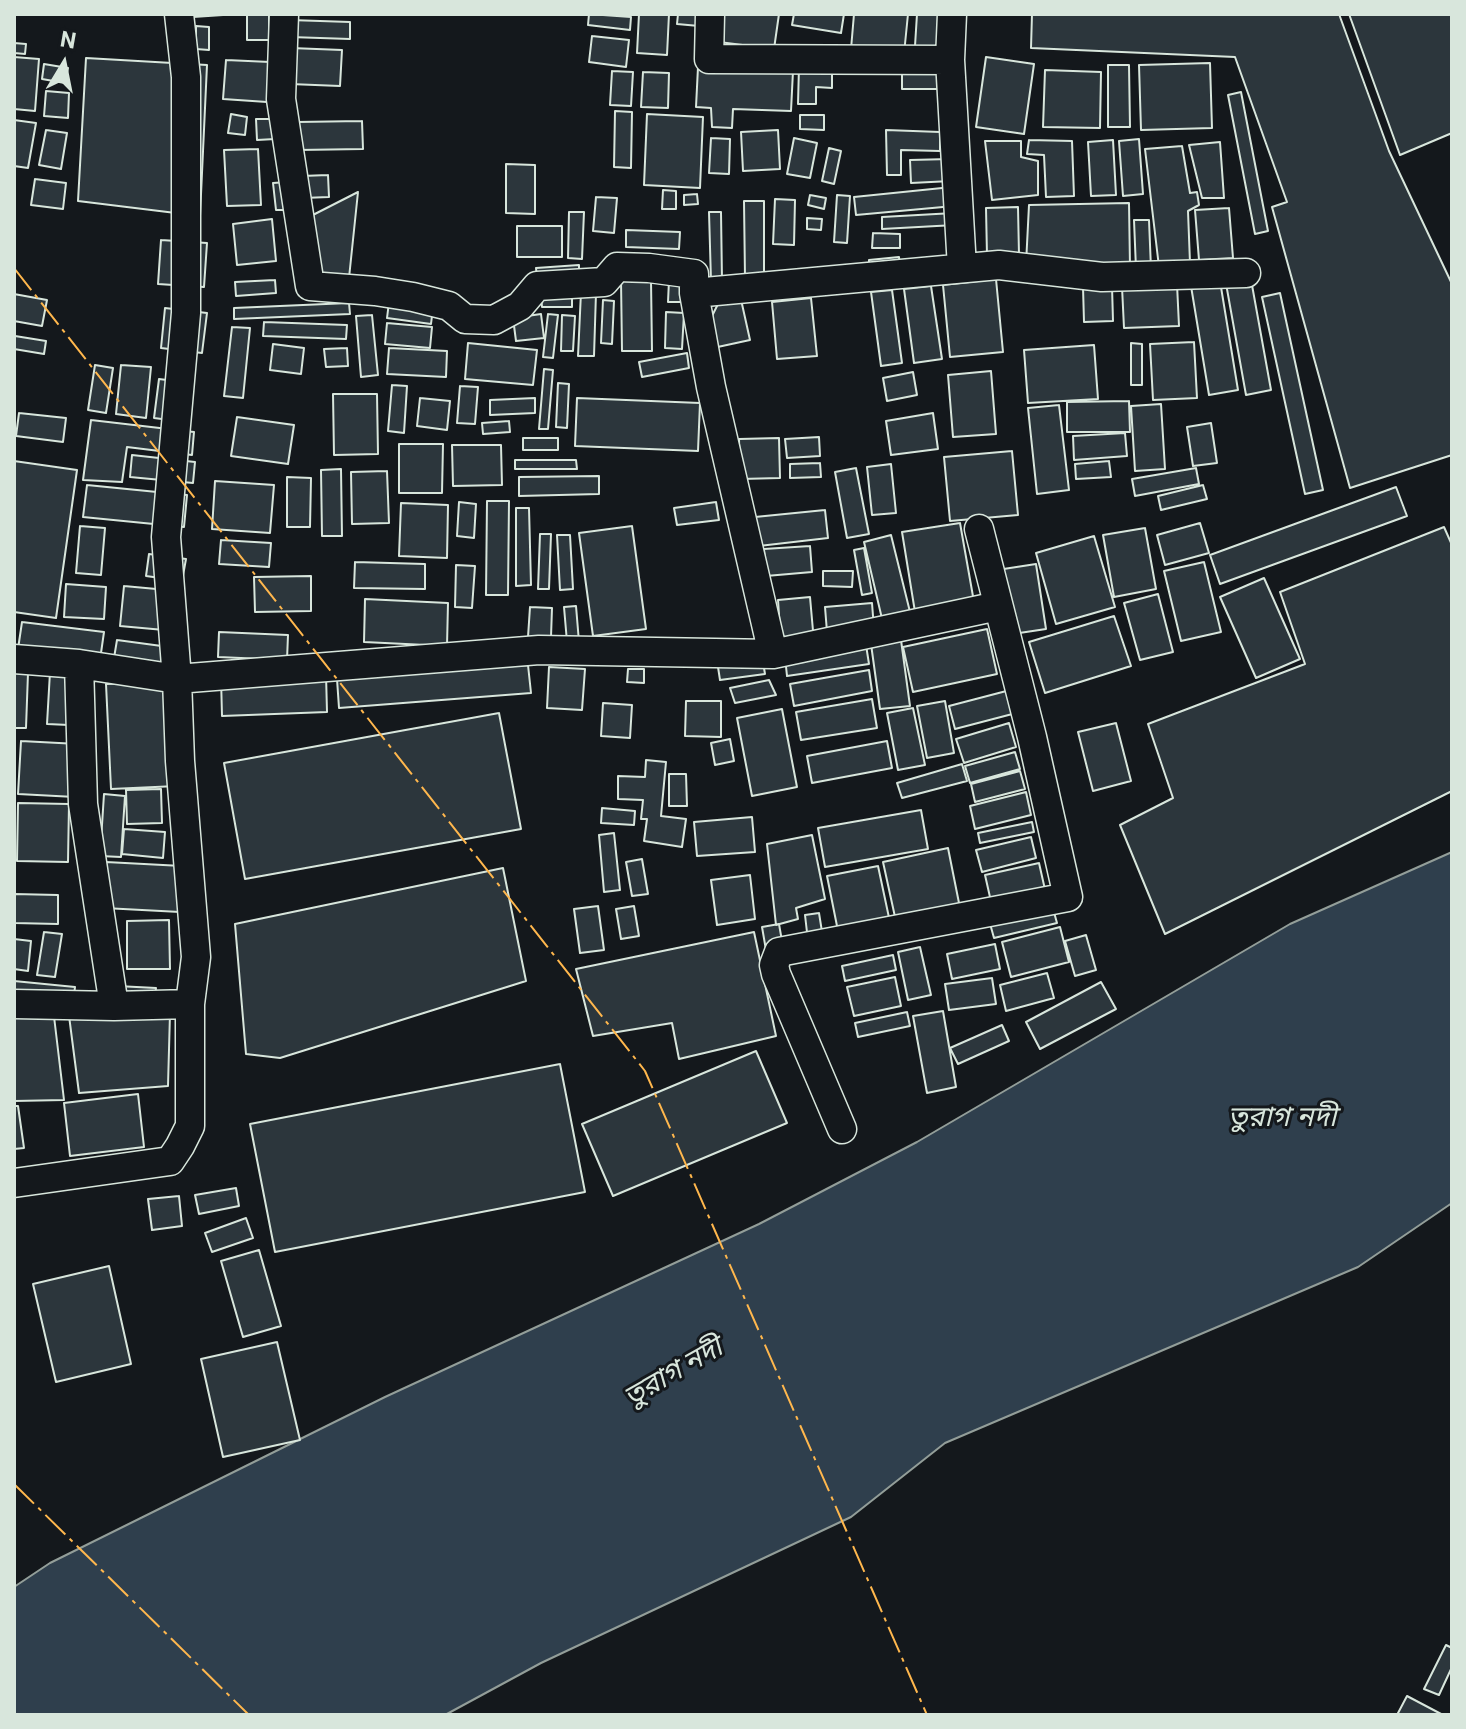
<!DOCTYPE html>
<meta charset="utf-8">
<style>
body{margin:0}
#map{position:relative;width:1466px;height:1729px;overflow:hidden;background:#14181c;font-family:Roboto,sans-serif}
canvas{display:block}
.frame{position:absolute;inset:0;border:16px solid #d8e6dc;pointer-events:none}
.north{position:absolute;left:24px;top:24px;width:80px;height:80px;-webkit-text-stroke:6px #14181c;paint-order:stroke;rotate:10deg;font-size:22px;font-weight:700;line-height:32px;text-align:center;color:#d8e6dc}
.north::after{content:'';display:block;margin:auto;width:28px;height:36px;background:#d8e6dc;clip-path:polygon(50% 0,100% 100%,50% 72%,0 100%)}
</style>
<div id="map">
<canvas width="1466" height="1729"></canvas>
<div class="frame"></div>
<div class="north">N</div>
</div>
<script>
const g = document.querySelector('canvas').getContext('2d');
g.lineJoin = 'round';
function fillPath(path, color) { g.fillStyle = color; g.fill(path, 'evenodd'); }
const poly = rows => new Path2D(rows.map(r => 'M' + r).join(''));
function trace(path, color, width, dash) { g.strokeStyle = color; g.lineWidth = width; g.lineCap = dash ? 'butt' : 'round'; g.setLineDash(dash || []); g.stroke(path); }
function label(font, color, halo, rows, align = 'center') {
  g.font = font + ' Roboto,"Noto Sans Bengali",sans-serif'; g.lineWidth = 6; g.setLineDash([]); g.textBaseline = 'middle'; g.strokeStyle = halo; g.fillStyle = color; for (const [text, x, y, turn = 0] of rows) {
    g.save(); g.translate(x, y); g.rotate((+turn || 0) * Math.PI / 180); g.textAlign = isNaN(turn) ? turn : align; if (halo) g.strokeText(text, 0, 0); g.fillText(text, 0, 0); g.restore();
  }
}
const water = poly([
 [1452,852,1452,1203,1358,1267,945,1443,851,1517,541,1663,445,1715,14,1715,14,1587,50,1563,385,1397,759,1224,917,1142,1290,924,1452,852]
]);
fillPath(water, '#2f3f4d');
trace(water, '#939e99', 2);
const building = poly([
 [193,14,223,14,223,15,193,17,193,14],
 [247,14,269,14,269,40,247,40,247,14],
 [589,14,631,17,630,30,588,25,589,14],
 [639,14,669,14,667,55,637,53,639,14],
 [678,14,701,14,699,26,677,24,678,14],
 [723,14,779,14,774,49,719,42,723,14],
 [794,14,844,14,841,33,792,25,794,14],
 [854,14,908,14,904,54,851,49,854,14],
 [917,14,946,14,944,48,915,46,917,14],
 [1032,14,1339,14,1389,151,1452,284,1452,455,1350,488,1272,207,1287,202,1235,57,1031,48,1032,14],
 [1349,14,1452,14,1452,133,1400,155,1349,14],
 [290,20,350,22,350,39,290,37,290,20],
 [196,26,209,27,209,50,196,49,196,26],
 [592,36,629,40,626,67,589,62,592,36],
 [14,43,26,44,25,54,14,53,14,43],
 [291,48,342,50,340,86,290,84,291,48],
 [14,57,39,59,35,111,14,109,14,57],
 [986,57,1034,64,1024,134,976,127,986,57],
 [86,58,207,65,200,216,78,201,86,58],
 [226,60,270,62,267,102,223,99,226,60],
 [1210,63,1212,128,1141,130,1139,65,1210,63],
 [44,64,68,68,65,83,42,79,44,64],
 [1108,65,1129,65,1130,127,1108,127,1108,65],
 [799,66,832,67,832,88,816,87,816,104,798,104,799,66],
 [698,67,793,71,791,111,733,109,732,128,712,127,711,108,696,107,698,67],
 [1045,70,1101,72,1100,128,1043,127,1045,70],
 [612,71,633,72,631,106,610,105,612,71],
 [643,72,669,73,668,108,641,107,643,72],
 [902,72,945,72,945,89,902,89,902,72],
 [46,91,69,93,68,118,44,116,46,91],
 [1241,92,1268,231,1255,234,1228,95,1241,92],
 [615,111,632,112,631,168,614,167,615,111],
 [231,114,247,117,245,135,228,133,231,114],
 [647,114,703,117,700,188,644,185,647,114],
 [800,115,824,115,824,130,800,129,800,115],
 [256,119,273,119,275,139,257,140,256,119],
 [14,120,36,123,28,168,14,166,14,120],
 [362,121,363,149,298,150,297,122,362,121],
 [46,130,67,133,61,169,39,165,46,130],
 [778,130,780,169,743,171,741,132,778,130],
 [886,130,940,132,940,151,901,150,901,175,887,175,886,130],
 [711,138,730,139,729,174,709,173,711,138],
 [794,138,817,143,810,178,787,174,794,138],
 [1139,139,1143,194,1123,196,1119,141,1139,139],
 [1029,140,1072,141,1074,196,1046,197,1044,155,1027,154,1029,140],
 [1113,140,1116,195,1091,196,1088,142,1113,140],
 [985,141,1021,141,1021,157,1038,161,1038,195,992,200,985,141],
 [1220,142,1224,198,1202,198,1189,145,1220,142],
 [1182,146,1190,193,1197,192,1199,205,1188,211,1190,263,1159,267,1145,149,1182,146],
 [829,148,841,151,834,184,822,181,829,148],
 [258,149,261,205,227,206,224,150,258,149],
 [950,159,951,181,911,183,910,160,950,159],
 [506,164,535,165,535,214,506,213,506,164],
 [328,175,329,197,303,198,302,176,328,175],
 [35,179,66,183,63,209,31,205,35,179],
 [287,182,289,210,276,210,273,183,287,182],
 [952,187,954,206,856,215,854,197,952,187],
 [663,190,676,191,676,209,662,209,663,190],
 [358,192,349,278,320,278,307,218,358,192],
 [697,194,698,204,684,205,684,195,697,194],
 [810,195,826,198,824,209,808,205,810,195],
 [837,195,850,196,847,243,834,242,837,195],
 [596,197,617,198,614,233,593,231,596,197],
 [775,199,795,200,794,245,773,244,775,199],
 [744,201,764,201,764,278,745,278,744,201],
 [1129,203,1130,267,1026,264,1029,205,1129,203],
 [1018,207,1019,255,987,256,986,208,1018,207],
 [1229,208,1233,258,1199,260,1195,210,1229,208],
 [569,212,584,212,582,259,568,258,569,212],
 [709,212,721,212,722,281,711,281,709,212],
 [954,213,955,225,882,229,882,217,954,213],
 [807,218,822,219,821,230,807,229,807,218],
 [272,219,276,261,237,265,233,224,272,219],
 [1134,220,1149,220,1151,269,1136,269,1134,220],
 [517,226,562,226,562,257,517,257,517,226],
 [626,230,680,232,679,249,626,247,626,230],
 [873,233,900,234,900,248,872,248,873,233],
 [161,240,207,243,204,287,158,284,161,240],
 [899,257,900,267,869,269,869,260,899,257],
 [579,265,579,276,537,278,536,268,579,265],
 [1250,274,1271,390,1246,395,1225,278,1250,274],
 [1219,275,1238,390,1209,395,1190,280,1219,275],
 [996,279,1003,352,950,357,943,285,996,279],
 [275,280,276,293,236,296,235,282,275,280],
 [621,280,651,280,652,351,622,351,621,280],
 [669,280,684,280,684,302,668,302,669,280],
 [1177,284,1179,326,1124,328,1122,287,1177,284],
 [931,286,942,359,914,363,904,289,931,286],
 [1112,286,1113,321,1084,322,1083,287,1112,286],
 [892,290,902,363,881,366,871,292,892,290],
 [581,292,596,293,594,356,578,356,581,292],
 [1280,293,1323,490,1305,494,1262,297,1280,293],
 [14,294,47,300,42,326,14,321,14,294],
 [572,294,572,307,542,307,541,295,572,294],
 [740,295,750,340,713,348,709,322,720,300,740,295],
 [811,298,817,356,777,359,772,302,811,298],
 [603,300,614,301,612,344,601,343,603,300],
 [389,302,433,308,431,324,387,318,389,302],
 [349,303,350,314,234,319,234,308,349,303],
 [165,308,207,313,202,353,161,348,165,308],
 [666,312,684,313,682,349,665,348,666,312],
 [541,314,544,338,516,341,513,318,541,314],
 [548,314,558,315,553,358,543,357,548,314],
 [372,315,378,375,361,377,356,316,372,315],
 [562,315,575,316,573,351,561,351,562,315],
 [264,322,347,325,346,339,263,336,264,322],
 [387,323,432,327,430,348,385,344,387,323],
 [232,327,250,328,243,398,224,396,232,327],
 [15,336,46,341,44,354,14,349,15,336],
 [1194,342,1197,398,1153,400,1150,344,1194,342],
 [468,343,537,350,533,385,465,379,468,343],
 [1131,343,1142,344,1142,385,1131,385,1131,343],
 [273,344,304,348,301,374,270,370,273,344],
 [1094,345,1098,399,1028,403,1024,350,1094,345],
 [347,348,348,366,326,367,324,349,347,348],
 [389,348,447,351,446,377,387,374,389,348],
 [687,353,689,368,642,377,639,362,687,353],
 [95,365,113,368,106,413,88,410,95,365],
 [121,365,151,367,146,418,116,414,121,365],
 [544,369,553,370,548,429,539,429,544,369],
 [991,371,996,434,953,437,948,375,991,371],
 [913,372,917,395,887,401,883,378,913,372],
 [159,379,190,383,185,422,154,418,159,379],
 [558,383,569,384,567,428,556,427,558,383],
 [392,385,407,386,404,433,388,431,392,385],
 [460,386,478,387,475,424,457,423,460,386],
 [333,394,377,394,378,454,334,455,333,394],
 [420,398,450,401,447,430,417,426,420,398],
 [535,398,535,413,490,415,490,400,535,398],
 [577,398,700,403,698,451,575,446,577,398],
 [1129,401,1130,432,1067,432,1067,402,1129,401],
 [1161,404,1165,469,1135,471,1131,406,1161,404],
 [1059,405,1069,490,1037,494,1028,408,1059,405],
 [19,413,66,418,63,442,16,436,19,413],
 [933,413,938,449,891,455,886,421,933,413],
 [237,417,294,425,288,464,231,456,237,417],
 [91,420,194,432,192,455,127,447,122,482,83,480,91,420],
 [509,421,510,432,483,434,482,423,509,421],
 [1211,423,1217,463,1193,466,1187,427,1211,423],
 [1125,433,1127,456,1074,460,1073,436,1125,433],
 [819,437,820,456,787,458,785,439,819,437],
 [523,438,558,438,558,450,523,450,523,438],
 [779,438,780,478,740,479,739,439,779,438],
 [399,444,443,444,442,493,399,493,399,444],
 [452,445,501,445,502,485,453,486,452,445],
 [1012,451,1018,515,950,521,944,457,1012,451],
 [132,455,195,462,193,483,130,477,132,455],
 [515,460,576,460,577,469,515,469,515,460],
 [14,461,77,470,56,618,14,612,14,461],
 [1109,461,1111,477,1076,479,1075,464,1109,461],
 [820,463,821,477,790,478,790,464,820,463],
 [891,464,896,513,872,515,867,467,891,464],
 [856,468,869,534,847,538,835,472,856,468],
 [1196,468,1199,484,1135,496,1132,479,1196,468],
 [341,469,342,536,322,536,321,470,341,469],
 [387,471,389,523,352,524,351,472,387,471],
 [599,476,599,494,519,496,519,477,599,476],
 [287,477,311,478,310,527,287,527,287,477],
 [215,481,274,485,270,533,212,529,215,481],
 [87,485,187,495,184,527,83,517,87,485],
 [1203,485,1207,499,1161,510,1158,496,1203,485],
 [1396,487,1407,516,1220,584,1210,555,1396,487],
 [487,501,509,501,508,595,486,595,487,501],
 [459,502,476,504,474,538,457,536,459,502],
 [716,502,719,520,677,525,674,508,716,502],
 [401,503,448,505,447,558,399,556,401,503],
 [516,508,529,508,531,585,516,586,516,508],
 [825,510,828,538,759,546,755,517,825,510],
 [960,523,974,602,915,612,902,532,960,523],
 [1200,523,1209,553,1165,565,1157,535,1200,523],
 [80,526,105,528,101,575,76,573,80,526],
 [632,526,646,629,593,636,579,533,632,526],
 [1444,527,1452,545,1452,791,1165,934,1120,825,1173,798,1148,724,1305,664,1280,592,1444,527],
 [1145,528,1156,589,1114,597,1103,535,1145,528],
 [540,534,551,534,549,589,538,589,540,534],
 [557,535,570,535,573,589,560,590,557,535],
 [891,535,911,616,883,623,864,542,891,535],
 [1094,536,1115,607,1056,624,1036,553,1094,536],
 [221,540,271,543,269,567,219,564,221,540],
 [810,546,812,572,766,576,764,549,810,546],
 [864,548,872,593,862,595,854,550,864,548],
 [149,554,186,559,182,581,146,576,149,554],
 [355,562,425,564,425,589,354,588,355,562],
 [1204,562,1221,632,1181,641,1164,571,1204,562],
 [1036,564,1046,629,1006,635,997,570,1036,564],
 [456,565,475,566,472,608,455,607,456,565],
 [823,571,853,571,852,587,823,586,823,571],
 [311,576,311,611,255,612,254,577,311,576],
 [1264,578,1300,659,1256,678,1220,597,1264,578],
 [66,584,106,587,104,619,64,617,66,584],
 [124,586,178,591,175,631,120,626,124,586],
 [1158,594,1173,652,1140,660,1124,603,1158,594],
 [810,597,814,642,781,644,778,600,810,597],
 [365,599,448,603,447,646,364,642,365,599],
 [872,603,874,629,827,632,825,607,872,603],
 [576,606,579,642,567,642,564,607,576,606],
 [530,607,552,608,551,637,528,637,530,607],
 [1114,616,1131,666,1045,693,1029,642,1114,616],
 [22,622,104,632,100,660,18,649,22,622],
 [987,629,997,674,913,692,903,647,987,629],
 [219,632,288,635,287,660,218,657,219,632],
 [117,640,169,647,167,664,114,658,117,640],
 [901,640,910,706,880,709,871,644,901,640],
 [866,645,869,664,787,676,785,657,866,645],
 [763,662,765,674,720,680,718,667,763,662],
 [528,665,531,693,339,708,337,679,528,665],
 [549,667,585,669,582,710,547,708,549,667],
 [628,669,644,669,644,683,627,682,628,669],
 [869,670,872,691,794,706,790,684,869,670],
 [14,672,28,673,26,728,14,728,14,672],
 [50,672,72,674,69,725,47,724,50,672],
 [326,674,327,712,222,716,221,678,326,674],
 [769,680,776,695,735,703,730,688,769,680],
 [173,682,177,786,111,789,106,684,173,682],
 [1014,689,1020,712,955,729,949,706,1014,689],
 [872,699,877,728,801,740,796,712,872,699],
 [686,701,721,701,721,737,685,736,686,701],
 [945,701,954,753,927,758,917,706,945,701],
 [603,703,632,705,630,738,601,736,603,703],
 [913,708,925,765,898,770,887,713,913,708],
 [782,709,797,787,752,796,737,718,782,709],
 [499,713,521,829,245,879,224,763,499,713],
 [1009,723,1016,747,964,763,956,739,1009,723],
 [1116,723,1131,781,1093,791,1078,732,1116,723],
 [730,739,734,761,715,765,711,743,730,739],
 [21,741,78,744,75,797,18,794,21,741],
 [887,741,892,768,812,783,807,756,887,741],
 [1015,752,1020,769,970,783,965,766,1015,752],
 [646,760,666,762,661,816,686,819,682,847,644,841,647,819,641,819,643,800,618,799,618,776,645,777,646,760],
 [962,764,967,781,902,798,897,783,962,764],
 [1020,771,1025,789,975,802,971,784,1020,771],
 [669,774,686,774,687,806,669,806,669,774],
 [161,789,162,823,127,824,126,790,161,789],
 [1026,792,1031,815,975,829,970,806,1026,792],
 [104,794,125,796,121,857,100,856,104,794],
 [18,803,69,804,68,862,17,861,18,803],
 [602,808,635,811,634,825,601,823,602,808],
 [921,810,928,849,825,867,818,828,921,810],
 [752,817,755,852,697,856,694,822,752,817],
 [1032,822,1034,832,980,843,978,833,1032,822],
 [124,829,165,832,163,858,122,854,124,829],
 [614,833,620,890,604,892,599,835,614,833],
 [812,835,825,899,796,908,798,919,776,925,767,844,812,835],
 [1031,837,1036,858,982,872,976,850,1031,837],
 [948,848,961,913,897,926,883,862,948,848],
 [642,859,648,894,632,896,626,862,642,859],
 [106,862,182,866,180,912,104,908,106,862],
 [1039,863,1046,894,992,906,985,875,1039,863],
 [878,866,891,927,839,936,827,876,878,866],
 [503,868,526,981,280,1058,246,1054,235,924,503,868],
 [750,875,755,919,717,925,711,880,750,875],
 [14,894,58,895,58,924,14,923,14,894],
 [1052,905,1057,923,994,938,989,920,1052,905],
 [598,906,604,950,580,953,574,909,598,906],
 [634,906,639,936,621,939,616,909,634,906],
 [819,913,823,938,808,941,805,915,819,913],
 [169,920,170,969,127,969,127,921,169,920],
 [779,924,783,947,766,950,762,927,779,924],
 [1060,927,1069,962,1011,977,1002,942,1060,927],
 [44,932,62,934,55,977,37,975,44,932],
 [754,932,776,1036,679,1059,672,1023,593,1036,576,969,754,932],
 [1086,935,1096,970,1075,976,1065,941,1086,935],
 [14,939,31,941,28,971,14,969,14,939],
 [995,944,1000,969,952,979,947,954,995,944],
 [920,947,931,995,908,1000,898,952,920,947],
 [893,955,896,970,845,981,842,966,893,955],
 [1047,973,1054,998,1006,1011,1000,985,1047,973],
 [895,977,901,1006,854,1016,847,987,895,977],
 [992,978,996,1004,949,1010,945,984,992,978],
 [14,981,75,987,73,1003,14,997,14,981],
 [1101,982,1116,1009,1040,1049,1026,1022,1101,982],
 [117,986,156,988,154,1005,115,1001,117,986],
 [14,1008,53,1008,64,1100,14,1101,14,1008],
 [68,1008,170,1013,168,1086,79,1093,68,1008],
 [943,1011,956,1087,927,1093,913,1016,943,1011],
 [907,1012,910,1026,858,1037,855,1023,907,1012],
 [1002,1025,1009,1041,958,1064,950,1048,1002,1025],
 [756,1051,787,1123,613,1196,582,1124,756,1051],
 [560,1064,585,1192,275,1252,250,1124,560,1064],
 [138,1094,144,1147,70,1156,64,1103,138,1094],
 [14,1106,18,1106,24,1148,14,1149,14,1106],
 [236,1188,239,1206,199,1214,195,1195,236,1188],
 [179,1196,182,1226,152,1230,148,1199,179,1196],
 [246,1218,253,1238,212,1252,205,1233,246,1218],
 [259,1250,281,1326,243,1337,221,1261,259,1250],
 [109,1266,131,1364,56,1382,33,1284,109,1266],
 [277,1342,300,1440,223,1457,201,1359,277,1342],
 [1446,1645,1452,1648,1452,1667,1439,1695,1424,1689,1446,1645],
 [1407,1696,1443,1715,1397,1715,1407,1696]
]);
fillPath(building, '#2c363c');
trace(building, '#d8e6dc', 2);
const street = poly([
 [284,14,281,99,310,286,375,291,413,297,449,306,465,319,494,320,520,306,537,286,604,282,617,267,649,268,694,274,694,293],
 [710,14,709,59,950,60,952,14],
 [950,60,962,268],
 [773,654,711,387,694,293,999,265,1102,277,1246,273],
 [14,659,79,664,177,679,539,650,773,654,998,606],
 [14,1004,114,1006,83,804,79,664],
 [114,1006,190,1004],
 [842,1129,776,974,774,965,779,952,1068,897,1032,737,979,529],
 [14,1183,170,1161,180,1146,190,1126,190,1004,196,957,180,761,177,679,166,537,186,313,186,77,179,14]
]);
trace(street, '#d8e6dc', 31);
trace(street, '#14181c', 28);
trace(poly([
 [14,268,645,1071,927,1715],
 [14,1484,249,1715]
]), '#ffb74d', 2, [28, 6, 4, 6]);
label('italic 28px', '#d8e6dc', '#14181c', [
 ["তুরাগ নদী",1282,1119],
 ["তুরাগ নদী",674,1374,-30]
]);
</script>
